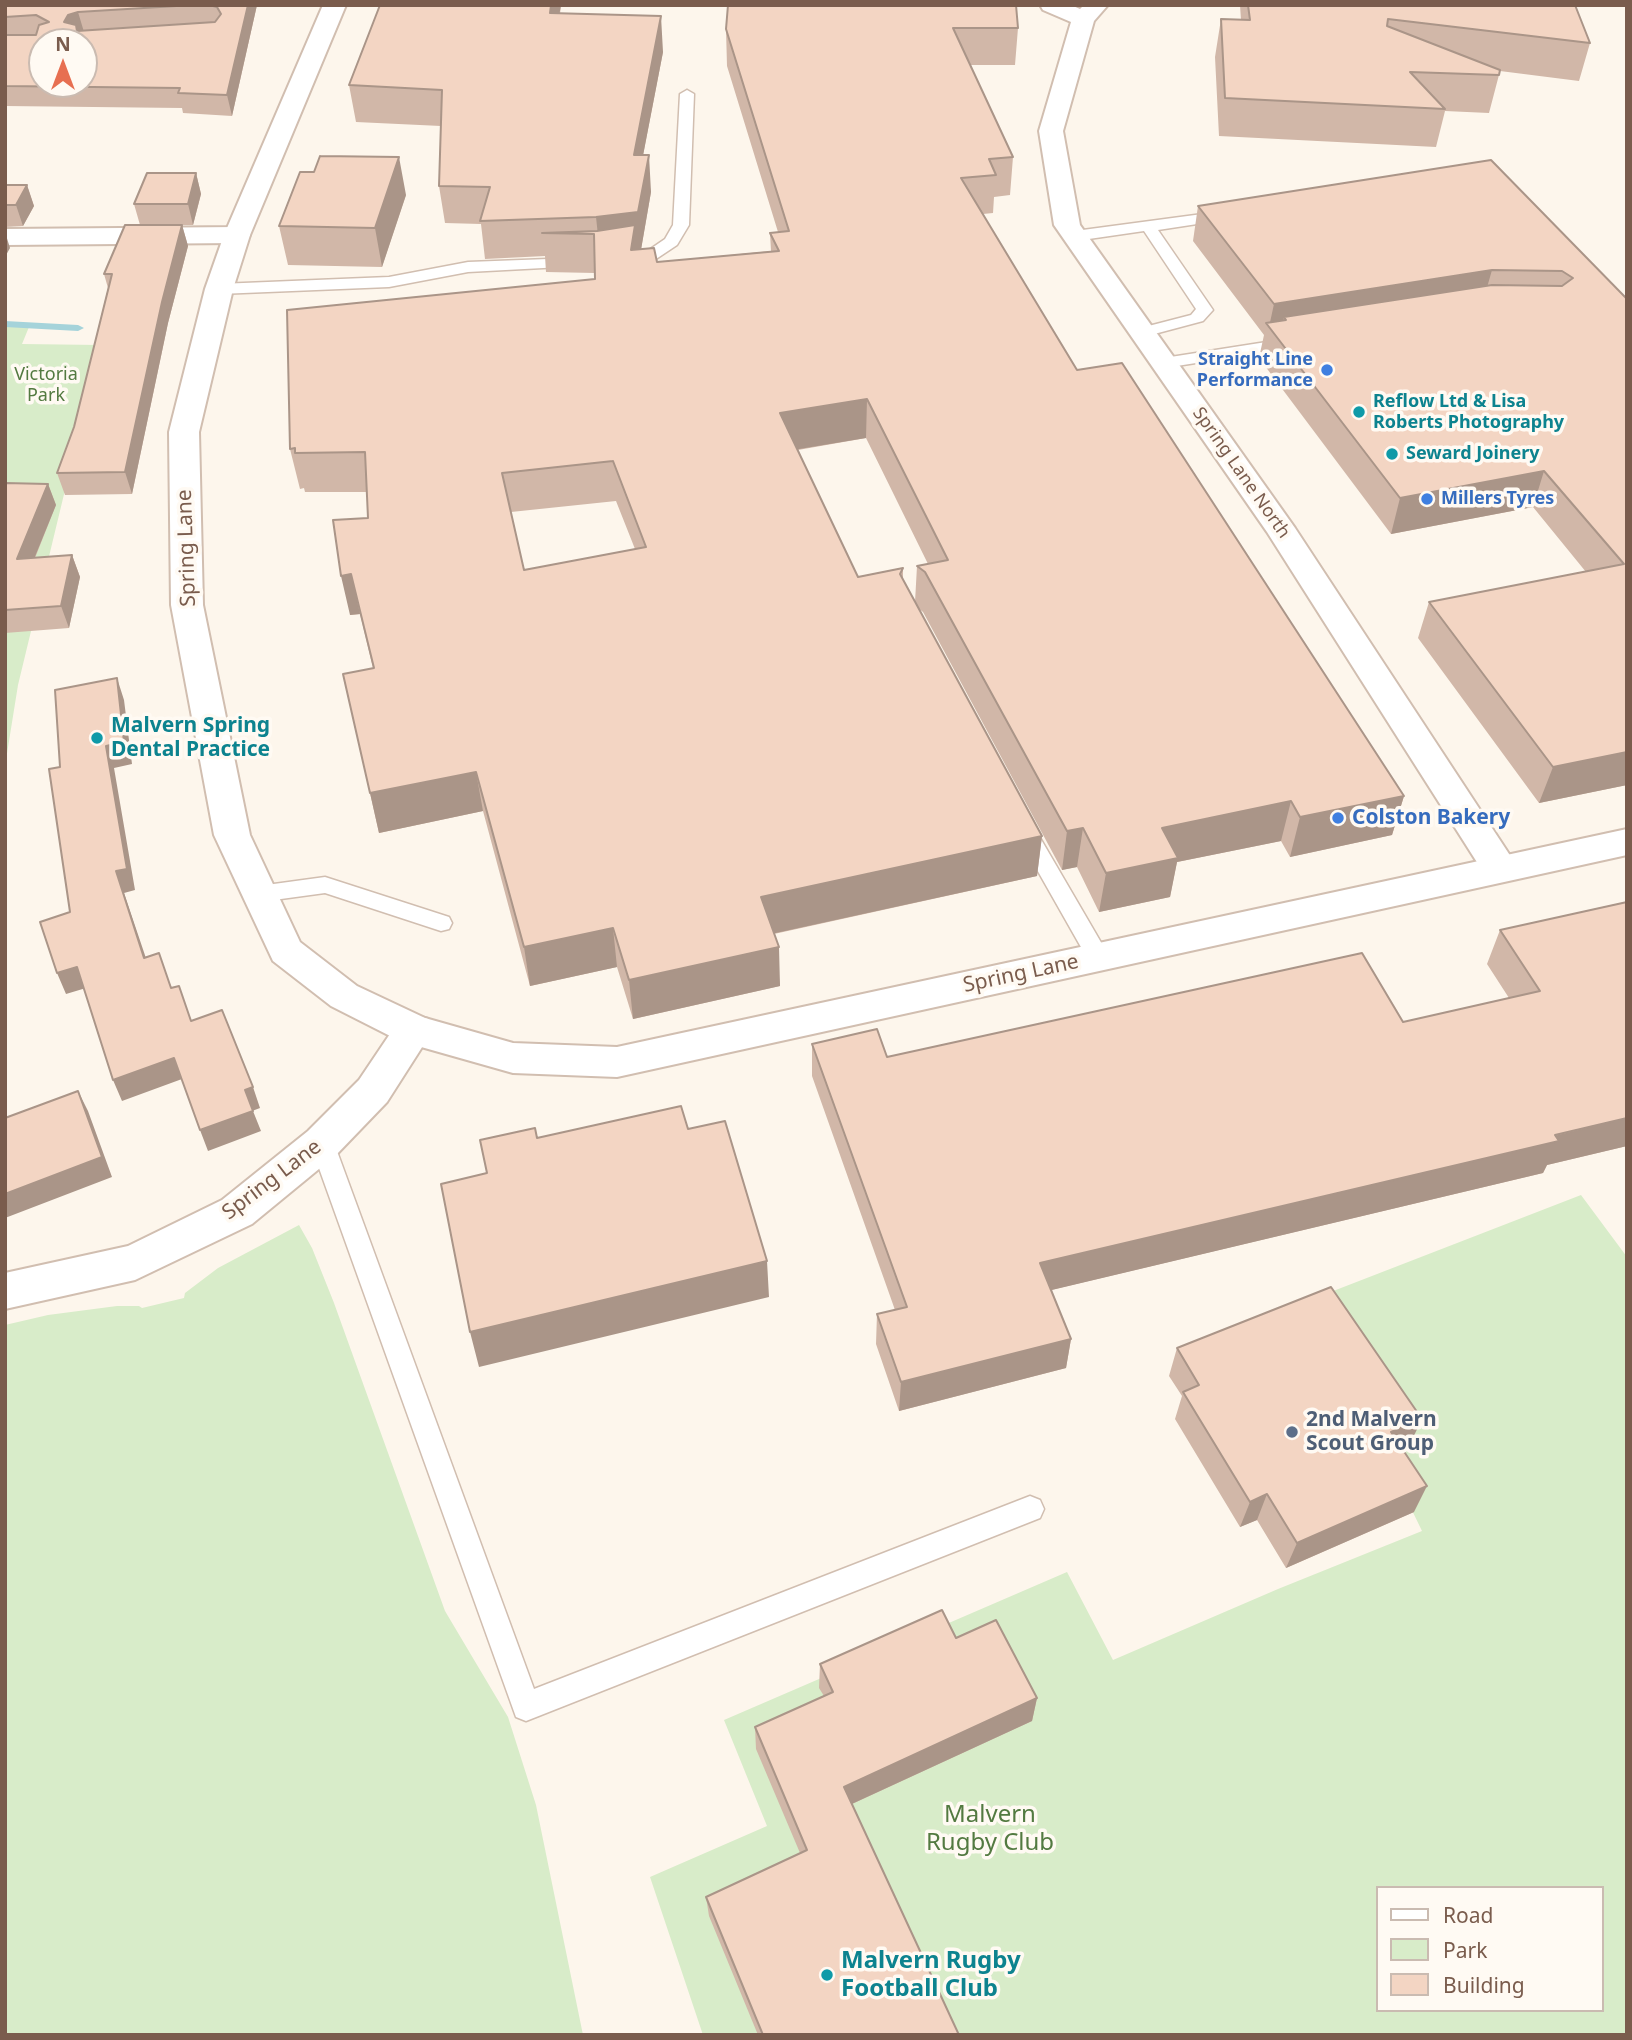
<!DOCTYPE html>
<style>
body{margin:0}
#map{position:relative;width:1632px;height:2040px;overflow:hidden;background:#fdf6ec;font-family:"Noto Sans",sans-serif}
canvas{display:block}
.frame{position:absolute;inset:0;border:7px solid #7a5c4d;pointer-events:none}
.legend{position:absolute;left:1376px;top:1886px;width:228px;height:126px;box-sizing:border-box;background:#fffaf3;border:2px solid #cabbb1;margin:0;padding:9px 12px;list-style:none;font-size:21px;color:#7a5c4d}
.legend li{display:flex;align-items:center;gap:14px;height:35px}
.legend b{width:35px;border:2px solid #cabbb1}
.north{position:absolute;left:28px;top:28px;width:70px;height:70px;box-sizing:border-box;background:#fffaf3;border:2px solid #cabbb1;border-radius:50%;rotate:0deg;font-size:19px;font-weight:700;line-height:28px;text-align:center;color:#7a5c4d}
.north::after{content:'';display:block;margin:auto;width:24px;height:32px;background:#e76f51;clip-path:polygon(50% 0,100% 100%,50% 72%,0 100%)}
</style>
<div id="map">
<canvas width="1632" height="2040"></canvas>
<div class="frame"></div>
<ul class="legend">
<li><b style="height:9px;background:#fff"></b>Road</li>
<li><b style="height:19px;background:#d8ecc9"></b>Park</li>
<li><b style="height:19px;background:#f3d5c3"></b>Building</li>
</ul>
<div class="north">N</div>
</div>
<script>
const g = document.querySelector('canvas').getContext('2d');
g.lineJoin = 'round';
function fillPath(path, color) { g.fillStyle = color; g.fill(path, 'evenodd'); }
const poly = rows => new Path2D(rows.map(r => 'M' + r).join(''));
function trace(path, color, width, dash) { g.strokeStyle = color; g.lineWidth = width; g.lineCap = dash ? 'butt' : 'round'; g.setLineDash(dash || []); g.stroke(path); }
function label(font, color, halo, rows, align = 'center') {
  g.font = font + ' "Noto Sans",sans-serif'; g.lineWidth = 7; g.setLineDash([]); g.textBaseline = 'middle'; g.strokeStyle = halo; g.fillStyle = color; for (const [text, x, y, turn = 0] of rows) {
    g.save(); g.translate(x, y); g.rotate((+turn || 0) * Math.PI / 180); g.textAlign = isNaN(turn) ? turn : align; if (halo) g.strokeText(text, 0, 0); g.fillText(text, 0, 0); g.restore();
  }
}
fillPath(poly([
 [5,326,29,327,22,344,100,345,18,685,5,766],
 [1581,1195,1627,1257,1627,2035,703,2035,650,1877,767,1826,724,1720,1067,1572,1113,1660,1278,1589,1422,1531,1310,1300],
 [1378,1888,1602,1888,1602,2010,1378,2010],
 [299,1225,312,1248,334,1303,445,1611,508,1717,536,1805,583,2035,5,2035,5,1325,48,1315,117,1306,139,1306,142,1308,184,1298,185,1293,218,1268]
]), '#d8ecc9');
fillPath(poly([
 [5,321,78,325,84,328,78,331,5,327,5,321]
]), '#a5d3da');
const service = poly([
 [687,90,694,94,689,225,677,245,656,259,620,261,618,258,620,255,646,252,665,239,673,225,680,94,687,90],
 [1225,211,1230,213,1233,216,1230,219,1158,230,1213,310,1203,321,1143,337,1137,335,1135,332,1137,329,1191,315,1196,309,1144,231,1075,241,1067,236,1075,231,1225,211],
 [575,258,583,263,581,266,468,272,389,287,219,294,211,289,219,284,389,277,468,262,575,258],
 [1292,338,1300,343,1298,347,1164,368,1156,363,1164,358,1292,338],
 [1025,821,1032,824,1106,951,1109,957,1106,963,1098,965,1090,963,1014,829,1018,824,1025,821],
 [325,877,449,917,452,923,449,929,441,931,325,893,259,902,251,900,248,894,251,888,259,886,325,877],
 [322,1133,330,1136,334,1143,534,1689,1030,1496,1040,1500,1044,1509,1040,1518,526,1721,516,1717,310,1143,314,1136,322,1133]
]);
const minor = poly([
 [1040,5,1071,5,1080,9,1084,5,1108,5,1094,21,1063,131,1080,225,1295,528,1513,860,1518,869,1513,878,1500,882,1487,878,1267,532,1054,225,1039,131,1071,22,1043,10,1040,5],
 [237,227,246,229,250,235,246,241,237,243,5,245,5,229,237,227],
 [414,1015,428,1019,433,1030,387,1102,336,1155,252,1224,135,1280,5,1309,5,1273,128,1246,222,1200,308,1131,359,1080,400,1019,414,1015]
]);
const tertiary = poly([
 [323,5,346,5,250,235,233,289,199,432,203,605,250,835,300,942,357,986,425,1018,513,1043,617,1047,1627,829,1627,855,617,1077,513,1073,400,1041,331,1006,273,961,214,835,171,605,169,432,205,289,224,235,323,5]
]);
trace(service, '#d1beb0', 3);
trace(minor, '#d1beb0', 4);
trace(tertiary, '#d1beb0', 4);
fillPath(service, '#fff');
fillPath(minor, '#fff');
fillPath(tertiary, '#fff');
fillPath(poly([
 [5,5,257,5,232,116,183,113,182,108,5,106],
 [380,5,561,5,560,14,663,52,643,155,651,192,641,249,657,262,771,251,770,233,778,232,727,66,726,29,1018,28,1015,65,970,65,1013,157,1010,195,994,197,993,213,983,214,1077,370,1404,796,1392,835,1290,857,1281,841,1177,862,1170,897,1099,912,1077,867,1062,870,923,612,918,608,1042,836,1037,876,774,934,780,986,633,1019,617,967,530,986,483,811,379,833,370,793,373,668,360,614,350,615,368,518,367,492,305,492,304,488,300,489,290,449,595,279,595,273,546,272,545,256,485,259,481,224,445,223,439,186,441,126,356,122,349,85],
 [866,438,928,564,917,566,915,602,903,579,903,568,858,577,798,450],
 [616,501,635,549,524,570,511,512],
 [1240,5,1575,5,1590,43,1579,81,1500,71,1489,113,1445,111,1436,147,1219,136,1215,57,1221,19,1241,20],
 [1491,160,1627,299,1627,785,1539,803,1418,638,1429,602,1586,572,1533,507,1391,534,1259,358,1264,335,1193,241,1198,206],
 [196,173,201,194,193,225,182,225,188,246,168,323,132,494,65,495,57,473,74,427,108,288,104,274,140,225,134,204],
 [5,185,27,185,34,206,23,226,5,227],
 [406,195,382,267,288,265,279,226],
 [5,483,48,484,56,505,35,558,72,555,80,577,69,628,5,633],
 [1627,899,1627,1146,1547,1165,1543,1173,1051,1290,1071,1339,1066,1368,899,1411,876,1344,877,1314,895,1310,812,1076,812,1044,887,1057,1403,1022,1509,998,1487,964,1500,930,1625,902],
 [1177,1348,1409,1446,1402,1449,1414,1512,1286,1568,1257,1520,1240,1527,1175,1419,1182,1396,1169,1376],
 [956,1638,1037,1698,1032,1721,852,1804,959,2035,758,2035,709,1916,706,1897,800,1853,756,1749,755,1727,824,1696,819,1688,820,1664]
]), '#d1b7a8');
fillPath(poly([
 [248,5,257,5,232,116,227,95],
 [551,5,561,5,553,49,550,13],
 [78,12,84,32,81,42,64,22,68,15],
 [661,16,663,52,636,192,634,155],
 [649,155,651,192,641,250,600,254,596,217],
 [399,157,406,195,382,267,375,228],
 [196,173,201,194,193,225,188,204],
 [27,185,34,206,23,226,16,205],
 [182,225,188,246,168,323,132,494,125,472,162,302],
 [5,232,10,248,5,257],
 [1492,270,1482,305,1286,320,1284,317,1281,337,1269,327,1274,304],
 [867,399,866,438,781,452,780,413],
 [1544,471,1533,507,1391,534,1400,498],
 [48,484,56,505,25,581,17,559],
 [72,555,80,577,69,628,61,606],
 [351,574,360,614,350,615,341,576],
 [117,678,124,700,132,764,114,768,135,890,124,893,153,979,144,958,116,871,106,746],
 [1627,752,1627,785,1539,803,1553,767],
 [476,772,483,811,379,833,370,793],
 [1404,796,1392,835,1290,857,1300,817],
 [1291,801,1281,841,1177,862,1170,897,1099,912,1106,873,1162,828],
 [1083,828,1077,867,1062,870,1067,831],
 [1042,836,1037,876,762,936,761,897],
 [613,928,617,967,530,986,524,947],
 [779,947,780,986,633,1019,629,980],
 [77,967,86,988,66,994,57,973],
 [174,1058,182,1079,122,1101,113,1080],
 [253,1087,260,1108,252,1111,245,1090],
 [78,1091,88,1111,112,1177,5,1218,5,1194],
 [253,1111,261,1131,208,1151,200,1130],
 [1627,1118,1627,1146,1547,1165,1543,1173,1035,1294,1040,1263],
 [767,1261,769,1297,479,1367,470,1332],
 [1071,1339,1066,1368,899,1411,901,1382],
 [1422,1419,1409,1446,1378,1458,1391,1432],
 [1427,1486,1414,1512,1286,1568,1297,1543],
 [1267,1494,1257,1520,1240,1527,1250,1502],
 [1037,1698,1032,1721,843,1808,844,1787]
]), '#aa9588');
const building = poly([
 [5,5,193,5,78,12,68,15,64,22,76,25,77,31,215,22,221,14,217,7,209,5,248,5,227,95,178,93,180,88,5,86,5,35,36,35,39,25,49,22,36,15,5,17,5,5],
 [42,42,84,42,84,84,42,84,42,42],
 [380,5,551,5,550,13,661,16,634,155,649,155,638,212,596,217,480,221,490,187,439,186,442,90,349,85,380,5],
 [728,5,1016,5,1018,28,953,28,1013,157,989,159,996,175,961,178,1077,370,1122,363,1404,796,1300,817,1291,801,1162,828,1178,858,1106,873,1083,828,1067,831,925,572,917,566,948,560,867,399,780,413,858,577,903,568,900,574,1042,836,761,897,779,947,629,980,613,928,524,947,476,772,370,793,343,674,374,668,351,574,341,576,333,520,368,518,365,452,295,453,295,448,290,449,287,310,595,279,594,234,542,233,597,231,635,225,631,250,654,248,657,262,779,251,770,233,789,231,726,29,728,5],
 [613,461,646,547,524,570,502,473,613,461],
 [1248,5,1575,5,1590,43,1388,19,1387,26,1500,70,1499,75,1410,72,1445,109,1225,98,1221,19,1250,20,1248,5],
 [320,156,399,157,375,228,279,226,300,172,314,172,320,156],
 [1491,160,1627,299,1627,752,1553,767,1429,602,1624,564,1544,471,1400,498,1266,323,1286,320,1284,317,1492,285,1562,286,1573,278,1562,271,1492,270,1274,304,1198,206,1491,160],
 [147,173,196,173,188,204,134,204,147,173],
 [5,185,27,185,16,205,5,205,5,185],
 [125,225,182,225,162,302,125,472,57,473,74,427,112,274,104,274,125,225],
 [5,483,48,484,17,559,72,555,61,606,5,610,5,483],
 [117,678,124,742,106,746,127,869,116,871,144,958,159,953,171,988,179,986,191,1021,222,1010,253,1087,245,1090,253,1111,200,1130,174,1058,113,1080,77,967,57,973,40,922,70,912,49,769,60,767,55,690,117,678],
 [1627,902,1627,1118,1555,1135,1559,1141,1040,1263,1071,1339,901,1382,877,1314,907,1307,812,1044,877,1029,887,1057,1362,953,1403,1022,1540,991,1500,930,1627,902],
 [78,1091,102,1157,5,1194,5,1118,78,1091],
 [681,1106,688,1129,725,1121,767,1261,470,1332,441,1184,487,1173,480,1140,535,1128,537,1138,681,1106],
 [1331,1287,1422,1419,1391,1432,1427,1486,1297,1543,1267,1494,1250,1502,1183,1392,1199,1385,1177,1348,1331,1287],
 [942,1610,956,1638,996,1620,1037,1698,844,1787,959,2035,763,2035,706,1897,807,1850,755,1727,833,1692,820,1664,942,1610]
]);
fillPath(building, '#f3d5c3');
trace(building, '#aa9588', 2);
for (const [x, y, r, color] of [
 [1327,370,7,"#3f7fe0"],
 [1359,412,7,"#0f9aa8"],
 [1392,454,7,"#0f9aa8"],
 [1427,499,7,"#3f7fe0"],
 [97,738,7,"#0f9aa8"],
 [1338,818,7,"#3f7fe0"],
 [1292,1432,7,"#5c6f8a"],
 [827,1975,7,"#0f9aa8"]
]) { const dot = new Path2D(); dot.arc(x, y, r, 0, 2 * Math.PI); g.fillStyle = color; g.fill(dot); trace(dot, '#fffaf3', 2.5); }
label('bold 18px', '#366cbe', '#fffaf3', [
 ["Straight Line",1313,360],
 ["Performance",1313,381],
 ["Millers Tyres",1441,499,"left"]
], 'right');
label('18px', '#537a41', '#fffaf3', [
 ["Victoria",46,375],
 ["Park",46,396]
]);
label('bold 18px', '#0d838f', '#fffaf3', [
 ["Reflow Ltd & Lisa",1373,402],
 ["Roberts Photography",1373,423],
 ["Seward Joinery",1406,454]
], 'left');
label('18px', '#7a5c4d', '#fffaf3', [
 ["Spring Lane North",1241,473,55]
]);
label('21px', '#7a5c4d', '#fffaf3', [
 ["Spring Lane",187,548,-92],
 ["Spring Lane",1021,974,-12],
 ["Spring Lane",272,1180,-37]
]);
label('bold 21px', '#0d838f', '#fffaf3', [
 ["Malvern Spring",111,726],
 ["Dental Practice",111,750]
], 'left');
label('bold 21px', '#366cbe', '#fffaf3', [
 ["Colston Bakery",1352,818]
], 'left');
label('bold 21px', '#4e5e75', '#fffaf3', [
 ["2nd Malvern",1306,1420],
 ["Scout Group",1306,1444]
], 'left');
label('24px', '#537a41', '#fffaf3', [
 ["Malvern",990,1815],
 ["Rugby Club",990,1843]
]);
label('bold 24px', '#0d838f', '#fffaf3', [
 ["Malvern Rugby",841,1961],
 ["Football Club",841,1989]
], 'left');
</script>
